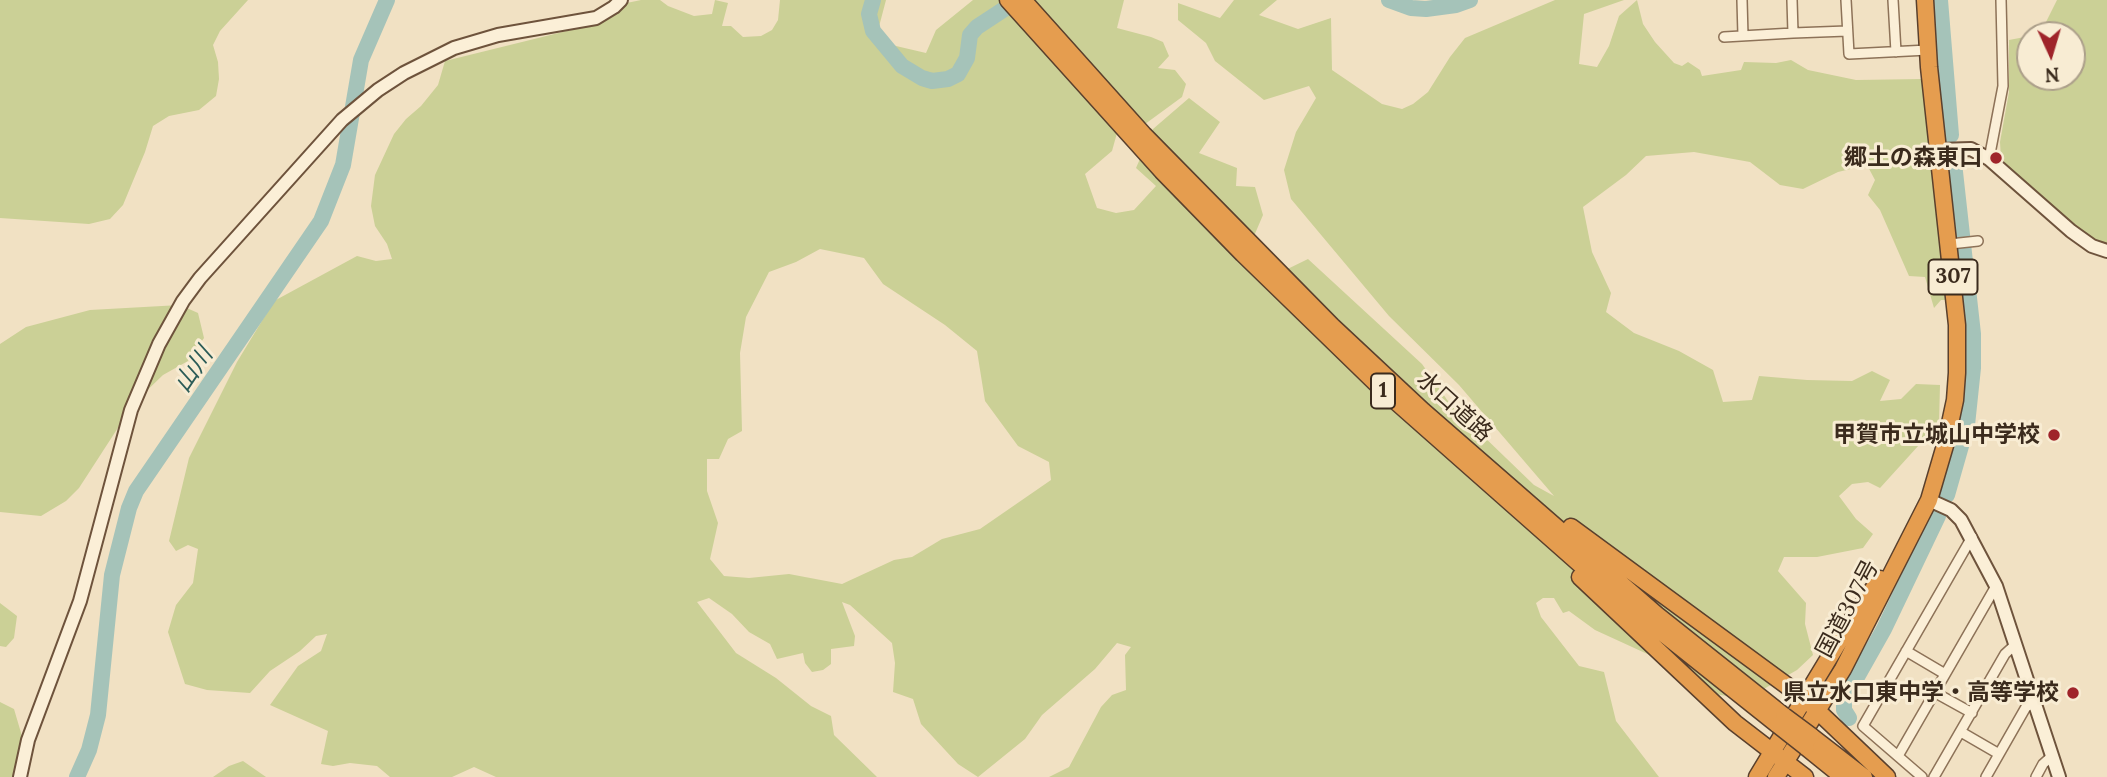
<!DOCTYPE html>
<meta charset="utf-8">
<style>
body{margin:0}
#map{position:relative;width:2107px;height:777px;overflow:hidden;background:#f1e1c3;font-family:Lora,serif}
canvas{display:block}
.north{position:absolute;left:2016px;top:21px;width:70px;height:70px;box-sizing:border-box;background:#f8ecd3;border:2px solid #ac9f8a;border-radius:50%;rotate:176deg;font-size:19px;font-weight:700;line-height:28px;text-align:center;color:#3b2b1d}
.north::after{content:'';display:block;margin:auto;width:24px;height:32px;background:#9f242a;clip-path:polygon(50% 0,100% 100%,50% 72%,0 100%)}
</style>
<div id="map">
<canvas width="2107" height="777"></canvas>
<div class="north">N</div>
</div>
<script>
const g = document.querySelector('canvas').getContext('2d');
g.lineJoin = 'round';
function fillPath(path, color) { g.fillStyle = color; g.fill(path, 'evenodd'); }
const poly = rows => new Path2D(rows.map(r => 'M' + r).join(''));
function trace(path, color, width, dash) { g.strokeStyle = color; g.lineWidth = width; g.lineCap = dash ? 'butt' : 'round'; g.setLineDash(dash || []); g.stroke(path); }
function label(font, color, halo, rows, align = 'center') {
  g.font = font + ' Lora,"Noto Sans JP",serif'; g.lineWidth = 6; g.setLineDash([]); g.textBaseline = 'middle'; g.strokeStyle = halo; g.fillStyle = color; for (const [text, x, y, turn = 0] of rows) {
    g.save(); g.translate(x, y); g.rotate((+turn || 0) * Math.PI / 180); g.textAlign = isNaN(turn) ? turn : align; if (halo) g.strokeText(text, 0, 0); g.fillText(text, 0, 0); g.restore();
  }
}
fillPath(poly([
 [0,0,248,0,220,31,213,45,218,62,219,79,216,96,199,110,169,116,153,126,145,152,123,205,110,219,89,224,0,218],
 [641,0,660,0,668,6,694,16,712,14,715,0,728,3,722,26,731,26,743,37,761,36,772,30,778,20,780,0,886,0,876,38,896,46,926,53,936,30,973,0,1124,0,1117,28,1151,37,1163,42,1169,56,1158,68,1175,70,1186,84,1182,97,1141,127,1117,133,1112,151,1085,174,1097,208,1116,213,1134,210,1156,186,1136,168,1153,129,1189,98,1220,122,1199,153,1237,168,1236,186,1255,187,1263,215,1242,264,1263,281,1308,259,1422,364,1450,404,1534,485,1554,496,1459,385,1389,316,1291,199,1284,170,1296,132,1316,98,1309,86,1264,100,1215,61,1206,43,1178,20,1178,3,1220,18,1234,0,1277,0,1259,15,1298,29,1331,18,1332,70,1382,104,1402,109,1413,104,1428,92,1450,57,1465,38,1555,0,1624,0,1584,14,1579,64,1597,67,1609,46,1619,16,1637,0,1643,24,1655,42,1674,63,1682,66,1688,62,1700,70,1702,76,1741,70,1744,62,1776,63,1791,60,1808,70,1856,80,1922,79,1950,300,1941,300,1934,308,1925,277,1909,276,1880,210,1868,195,1875,180,1867,165,1838,172,1803,189,1780,185,1750,162,1694,152,1646,156,1626,175,1583,207,1592,252,1611,293,1606,312,1634,333,1679,351,1713,370,1723,402,1752,400,1759,376,1807,380,1852,381,1872,371,1890,380,1880,401,1901,399,1916,384,1940,385,1939,423,1880,488,1868,482,1852,484,1839,496,1856,519,1873,534,1863,548,1817,557,1784,557,1778,571,1806,603,1805,624,1813,655,1797,670,1755,694,1742,699,1716,694,1691,674,1595,630,1569,611,1563,613,1554,598,1543,598,1536,603,1541,617,1579,666,1604,672,1616,721,1659,777,1049,777,1069,767,1101,707,1112,695,1126,690,1125,655,1131,647,1117,643,1095,669,1042,715,1025,739,978,777,958,764,921,724,913,699,893,692,895,663,892,643,850,605,842,602,855,636,854,646,831,649,831,664,823,670,812,672,805,663,803,653,777,659,770,644,749,632,732,614,709,598,697,602,736,653,776,678,811,706,831,716,834,735,877,777,496,777,474,767,452,777,390,777,377,766,350,763,333,766,321,764,328,731,270,705,298,666,321,651,327,634,316,636,300,651,270,671,250,693,207,690,185,684,168,632,176,605,193,583,198,549,188,545,176,551,169,541,189,458,237,362,274,301,357,256,376,261,392,259,387,244,375,226,371,206,375,175,394,134,406,119,421,106,438,85,445,61,599,23,622,4],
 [820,249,864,258,883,284,945,325,977,351,985,401,1018,446,1049,462,1051,480,980,529,942,539,912,557,894,560,842,584,789,574,749,578,724,576,710,559,718,523,707,491,707,459,719,459,728,439,742,431,740,353,746,317,769,272,796,262],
 [2057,0,2107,0,2107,246,2094,241,2062,219,2021,184,2001,158,2000,142,2009,92,2009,40,2030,36,2030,77,2072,77,2072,35,2034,35,2040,34],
 [180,305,198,313,204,338,188,361,163,375,134,403,79,488,66,501,41,516,0,512,0,344,26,327,90,310],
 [0,603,17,616,14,638,6,647,0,646],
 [0,702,14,709,24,743,16,777,0,777],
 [243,761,266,777,213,777,229,766]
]), '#cbd096');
trace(poly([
 [873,0,869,14,873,31,902,66,922,78,932,81,948,79,958,74,967,58,970,35,977,27,1018,0],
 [1389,0,1411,8,1426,9,1456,5,1470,0],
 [1940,0,1951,135],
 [1947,495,1967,425,1973,368,1973,334,1954,163],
 [1849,718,1844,710,1844,700,1884,629,1938,516],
 [77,777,89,750,98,715,112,575,129,508,136,491,321,221,343,165,361,60,387,0]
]), '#a5c3b9', 16);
const street = poly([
 [1742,0,1743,36],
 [1792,0,1793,33,1847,31],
 [1846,0,1849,54,1928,50],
 [1893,0,1896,52],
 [1724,37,1793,33],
 [1989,159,2003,86,2001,0],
 [1950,244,1978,241],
 [1906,651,1945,674],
 [1934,692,1972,713],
 [1961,732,1999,754],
 [1898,756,1996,586],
 [1922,777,1863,726,1972,537],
 [1934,777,2005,654,2016,644],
 [1986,777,2026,707,2035,702],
 [2036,777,2043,764,2052,756]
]);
const secondary = poly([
 [1938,150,1971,149,1989,159,2071,231,2092,246,2107,251],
 [1929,500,1951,510,1961,520,1996,586,2059,777],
 [20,777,28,740,80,601,131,410,159,344,183,301,200,278,342,120,378,90,404,73,454,48,498,35,596,18,614,7,621,0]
]);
const highway = poly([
 [1008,0,1162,171,1243,254,1384,391,1616,596,1778,725],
 [1023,0,1144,135,1332,326,1423,411,1657,615,1784,716],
 [1571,527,1805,699,1887,777],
 [1580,577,1735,723,1805,777],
 [1811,736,1864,777],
 [1806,747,1843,777],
 [1757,777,1855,615,1880,579],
 [1776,777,1843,669,1929,500,1946,442,1955,400,1957,373,1957,325,1929,67,1925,0]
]);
trace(street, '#8d7258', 12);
trace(secondary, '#6e533c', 16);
trace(highway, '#5a402d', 19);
trace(street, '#fbefd7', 9);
trace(secondary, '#fbefd7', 12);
trace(highway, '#e59d4f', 16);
const highwayBridge = poly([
 [1784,716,1811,736],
 [1778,725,1806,747]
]);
trace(highwayBridge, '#5a402d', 19, []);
trace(highwayBridge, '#e59d4f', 16);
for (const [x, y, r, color] of [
 [1996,158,7,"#9f242a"],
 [2054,435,7,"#9f242a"],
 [2073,693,7,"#9f242a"]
]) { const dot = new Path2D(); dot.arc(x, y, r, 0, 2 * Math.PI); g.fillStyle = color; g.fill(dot); trace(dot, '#f8ecd3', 2.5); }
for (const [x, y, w] of [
 [1953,277,49],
 [1383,391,24]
]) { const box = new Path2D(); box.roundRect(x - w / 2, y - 17.5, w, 35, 5); g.fillStyle = '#f8ecd3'; g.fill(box); trace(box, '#3b2b1d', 2); }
label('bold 21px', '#3b2b1d', null, [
 ["307",1953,277],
 ["1",1383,391]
]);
label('bold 23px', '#3b2b1d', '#f8ecd3', [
 ["郷土の森東口",1982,158],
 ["甲賀市立城山中学校",2040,435],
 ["県立水口東中学・高等学校",2059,693]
], 'right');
label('23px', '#3b2b1d', '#f8ecd3', [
 ["水口道路",1454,407,42],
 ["国道307号",1848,609,-62]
]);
label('italic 24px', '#2c5c57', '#f8ecd3', [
 ["山川",194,370,-56]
]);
</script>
